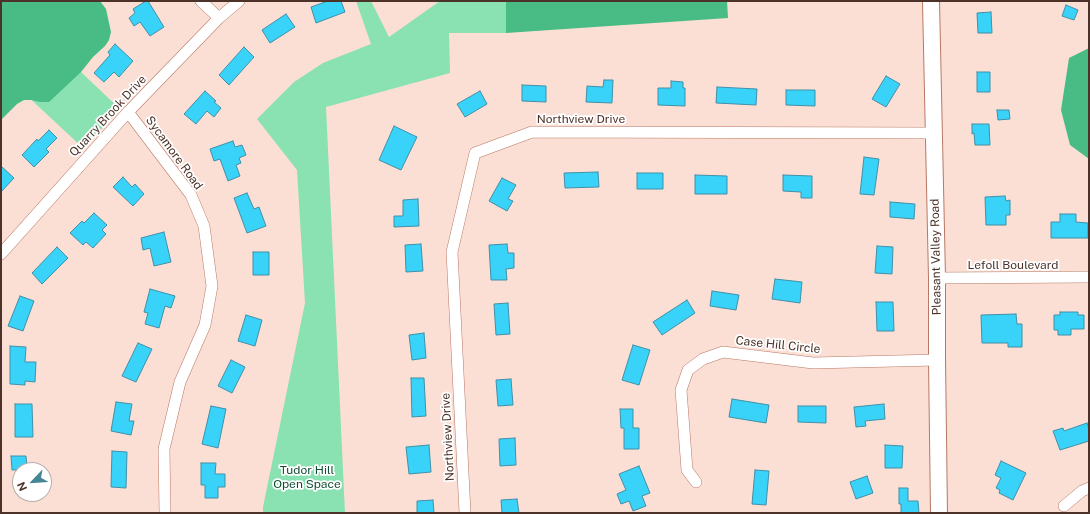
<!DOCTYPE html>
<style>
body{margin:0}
#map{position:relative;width:1090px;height:514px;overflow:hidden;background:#fbdfd5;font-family:"Public Sans",sans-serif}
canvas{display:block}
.frame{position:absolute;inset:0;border:2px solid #4c3229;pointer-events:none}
.north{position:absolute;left:12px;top:462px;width:40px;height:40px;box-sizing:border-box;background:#fff;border:1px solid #b7ada9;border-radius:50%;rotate:245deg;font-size:11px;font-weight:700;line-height:16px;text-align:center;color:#4c3229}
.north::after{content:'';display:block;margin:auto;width:14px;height:18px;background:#458598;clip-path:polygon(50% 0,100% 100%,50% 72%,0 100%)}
</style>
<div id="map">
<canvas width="1090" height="514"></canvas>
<div class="frame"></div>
<div class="north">N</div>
</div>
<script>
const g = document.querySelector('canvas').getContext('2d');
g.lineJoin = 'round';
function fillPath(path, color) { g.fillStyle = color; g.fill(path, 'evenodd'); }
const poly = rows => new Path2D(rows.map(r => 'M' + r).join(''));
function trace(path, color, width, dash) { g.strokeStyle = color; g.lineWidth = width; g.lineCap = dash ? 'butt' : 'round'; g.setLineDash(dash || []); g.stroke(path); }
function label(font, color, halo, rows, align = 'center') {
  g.font = font + ' "Public Sans",sans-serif'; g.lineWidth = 3.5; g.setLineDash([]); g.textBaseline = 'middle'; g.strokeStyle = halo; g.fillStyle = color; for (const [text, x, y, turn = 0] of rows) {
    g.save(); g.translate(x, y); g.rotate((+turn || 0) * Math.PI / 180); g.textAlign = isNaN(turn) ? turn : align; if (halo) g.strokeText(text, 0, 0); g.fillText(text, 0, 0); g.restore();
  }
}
fillPath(poly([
 [1,1,62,54,120,109,83,148,24,93],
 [356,1,371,1,389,37,440,1,506,1,506,33,449,33,450,73,326,107,345,513,263,513,263,507,305,303,297,170,257,119,294,82,323,63,371,44]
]), '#8ae1b2');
fillPath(poly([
 [1,1,100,1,106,9,111,32,109,40,105,46,93,57,81,72,49,102,40,102,31,100,24,100,17,104,1,120],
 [506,1,727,1,728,18,506,33],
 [1089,48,1089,159,1070,145,1061,110,1069,58]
]), '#49bc85');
const building = poly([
 [146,1,148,1,164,27,150,36,140,22,134,26,129,18,135,13,133,9,146,1],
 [328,1,341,1,345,12,316,23,311,7,328,1],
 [1066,5,1078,10,1074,20,1062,16,1066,5],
 [991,12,992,33,978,33,977,13,991,12],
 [286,14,295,27,270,43,262,30,286,14],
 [115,44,133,61,119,77,114,72,104,82,94,73,110,55,108,52,115,44],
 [244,47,254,57,229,85,219,75,244,47],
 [977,72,990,72,990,92,977,92,977,72],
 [886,76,900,84,886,107,872,99,886,76],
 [604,80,613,80,612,103,586,102,587,86,603,87,604,80],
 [671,81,683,82,683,88,685,88,685,106,658,105,658,88,671,88,671,81],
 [522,85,546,86,546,102,522,101,522,85],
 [717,87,757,89,756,105,716,103,717,87],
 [786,90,815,90,815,106,786,105,786,90],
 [205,91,216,101,214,102,221,108,214,117,207,111,196,124,184,114,205,91],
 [480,91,487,104,465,117,457,104,480,91],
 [997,110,1009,110,1010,119,998,120,997,110],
 [972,124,989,124,990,145,975,145,974,133,972,134,972,124],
 [394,126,417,137,401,170,379,160,394,126],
 [49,130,57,138,46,149,49,152,34,167,22,155,37,139,38,141,49,130],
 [233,141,235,147,242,145,246,155,239,158,241,163,236,165,240,176,228,181,220,159,214,161,210,149,233,141],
 [864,157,879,159,874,195,860,194,864,157],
 [1,166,14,178,1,192,1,166],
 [598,172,599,187,565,188,564,173,598,172],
 [637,173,663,173,663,189,637,189,637,173],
 [695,175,727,176,727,194,695,194,695,175],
 [783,175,812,176,812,198,801,198,801,192,783,191,783,175],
 [123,177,132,187,135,184,144,194,133,206,113,187,123,177],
 [502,178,516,185,508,199,513,201,507,211,489,201,502,178],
 [247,193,254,209,259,207,266,226,247,233,234,198,247,193],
 [1005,196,1006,201,1010,200,1010,215,1006,215,1006,225,986,225,985,197,1005,196],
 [418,199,419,226,394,227,394,216,403,216,403,200,418,199],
 [890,202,915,204,914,219,890,217,890,202],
 [94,213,107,225,102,230,106,234,93,248,86,242,83,245,70,233,82,221,84,223,94,213],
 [1060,214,1076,214,1076,222,1088,223,1088,238,1051,238,1051,222,1060,222,1060,214],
 [164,232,171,262,154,266,150,248,143,250,141,238,164,232],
 [421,244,423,271,406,272,405,245,421,244],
 [507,244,508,253,514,253,514,268,506,269,507,280,491,280,489,245,507,244],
 [877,246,893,247,892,274,875,273,877,246],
 [57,247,68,258,42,284,32,273,57,247],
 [253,252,269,252,269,275,253,275,253,252],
 [775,279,802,282,800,303,772,299,775,279],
 [150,289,175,296,171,308,165,306,159,328,145,324,148,313,144,312,150,289],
 [712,291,739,295,736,310,710,306,712,291],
 [20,296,34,301,23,331,8,326,20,296],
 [687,300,695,313,662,335,653,322,687,300],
 [876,302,893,302,894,331,877,331,876,302],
 [508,303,510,334,496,335,494,304,508,303],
 [1060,312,1078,312,1078,315,1084,315,1084,329,1071,329,1071,335,1058,335,1058,330,1054,330,1054,315,1060,315,1060,312],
 [1016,314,1017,324,1022,324,1022,347,1008,347,1008,343,982,343,981,315,1016,314],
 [246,315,262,320,255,346,238,341,246,315],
 [424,333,426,358,412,360,409,335,424,333],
 [138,343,152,349,136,382,122,376,138,343],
 [633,345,650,350,639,385,622,380,633,345],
 [10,346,26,347,25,362,36,362,35,382,25,381,25,385,10,384,10,346],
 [231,360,245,367,232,393,218,386,231,360],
 [411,378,424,378,426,416,412,417,411,378],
 [511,379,513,405,498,406,496,380,511,379],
 [732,399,769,405,766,423,729,417,732,399],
 [116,402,132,404,129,421,134,421,131,435,111,431,116,402],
 [15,404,32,404,33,437,15,437,15,404],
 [884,404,885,419,865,421,866,426,856,427,854,407,884,404],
 [211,406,226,409,218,448,202,444,211,406],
 [798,406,826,406,826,423,798,422,798,406],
 [620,409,633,409,633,428,639,428,639,449,624,449,624,428,621,428,620,409],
 [1087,423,1089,429,1089,441,1060,450,1053,431,1063,428,1064,431,1087,423],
 [515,438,516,465,500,466,499,439,515,438],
 [429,445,431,472,409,474,406,447,429,445],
 [885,445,903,446,902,468,885,468,885,445],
 [112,451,127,452,126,488,111,487,112,451],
 [11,456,26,456,27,470,12,470,11,456],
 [1001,461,1026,473,1013,500,999,493,1000,490,996,488,1001,478,995,475,1001,461],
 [201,463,216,463,215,474,225,474,225,487,218,487,218,498,205,498,205,485,201,485,201,463],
 [639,466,650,493,642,496,646,506,633,511,629,501,621,504,617,494,626,490,619,474,639,466],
 [755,470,769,471,766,505,752,504,755,470],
 [867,476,873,493,856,499,850,482,867,476],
 [899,488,908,488,908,501,918,501,919,513,901,513,901,504,899,504,899,488],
 [517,499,519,513,502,513,501,500,517,499],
 [433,500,434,513,417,513,417,501,433,500]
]);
fillPath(building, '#39d2f8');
trace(building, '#4090a7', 1);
const street = poly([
 [201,1,219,18],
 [128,112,191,195,204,226,212,286,205,325,180,382,164,449,165,513],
 [1,254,128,112,219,18,239,1],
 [937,278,1089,277],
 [696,482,687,470,681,390,688,370,703,359,723,352,813,363,937,360],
 [1064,506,1082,491,1089,488],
 [465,513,452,252,475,153,532,132,934,133]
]);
const secondary = poly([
 [931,1,937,278,937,360,939,513]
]);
trace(street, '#b77864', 12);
trace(secondary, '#b77864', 18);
trace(street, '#fff', 11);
trace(secondary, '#fff', 16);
label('12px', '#4c3229', '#fff', [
 ["Quarry Brook Drive",108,116,-47],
 ["Northview Drive",581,119],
 ["Sycamore Road",174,153,54],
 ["Pleasant Valley Road",936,257,-91],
 ["Lefoll Boulevard",1013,265],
 ["Case Hill Circle",778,345,6],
 ["Northview Drive",448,437,-93]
]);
label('12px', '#104e33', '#fff', [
 ["Tudor Hill",307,470],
 ["Open Space",307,484]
]);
</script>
